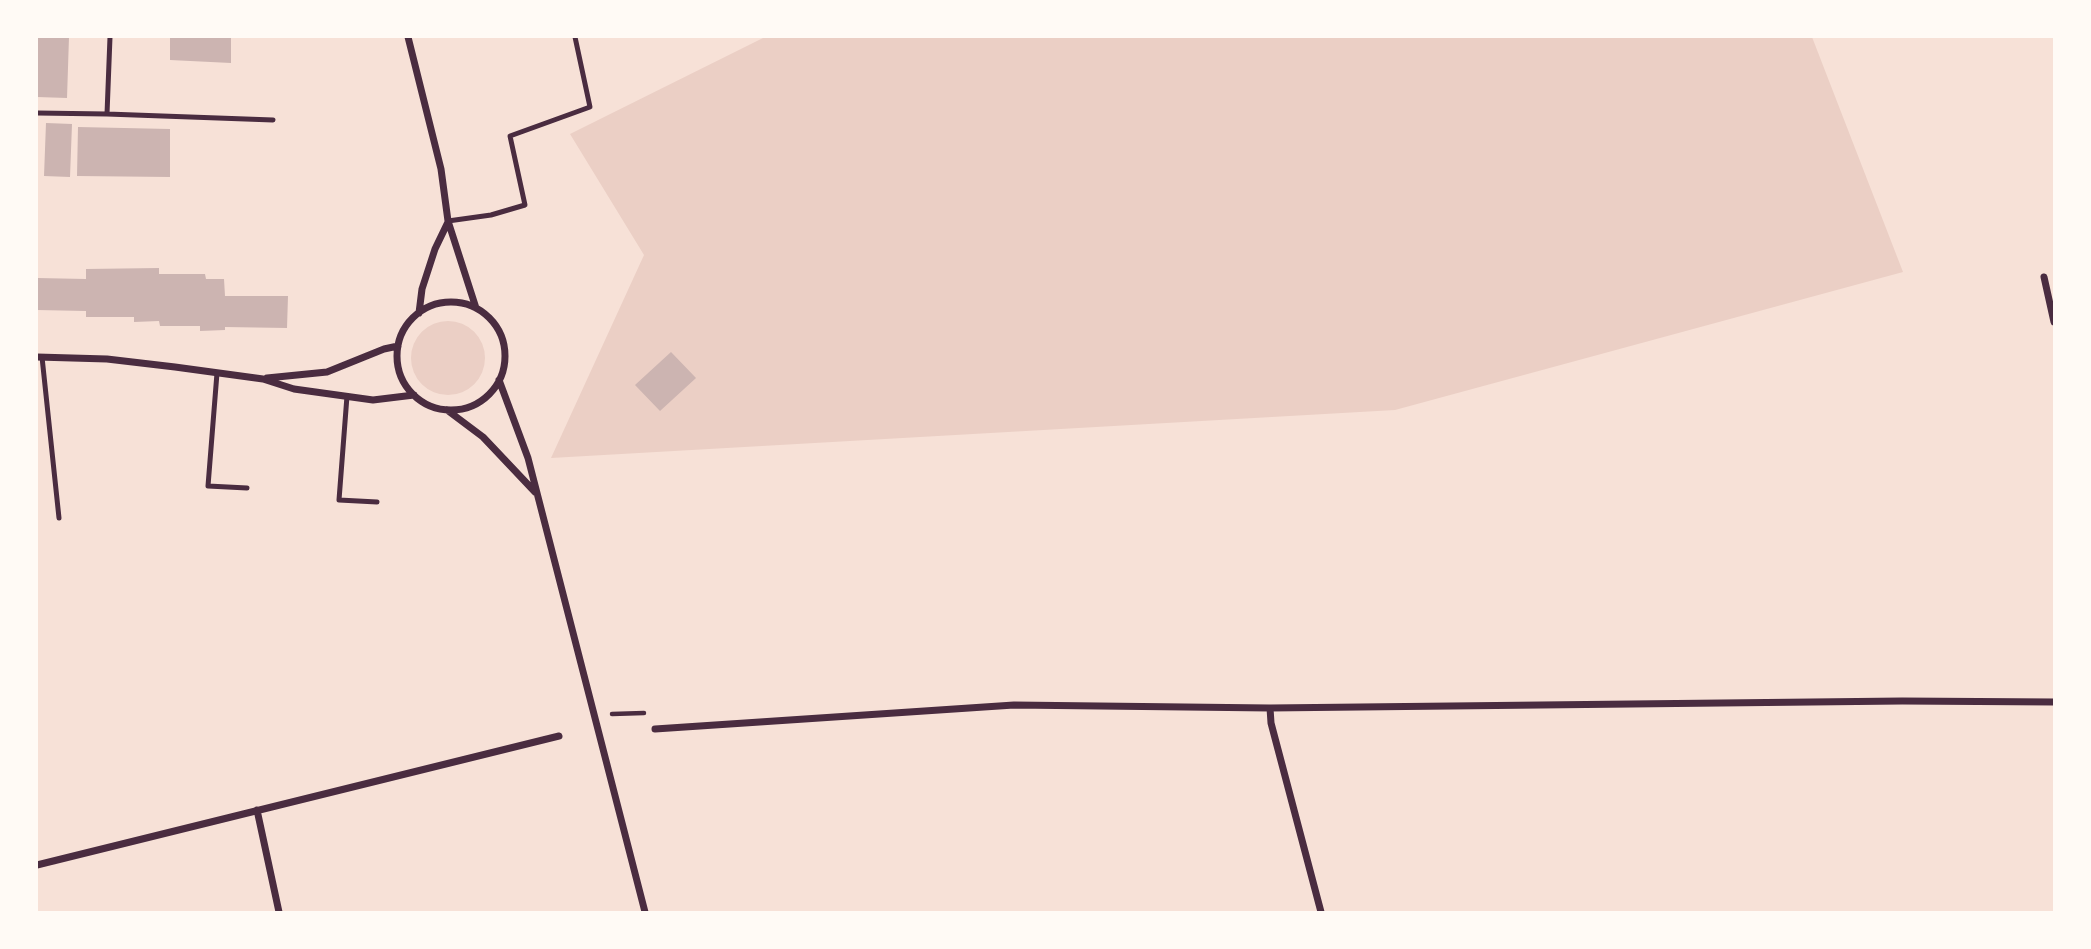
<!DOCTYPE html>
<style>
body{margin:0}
#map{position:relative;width:2091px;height:949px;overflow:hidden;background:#f7e1d7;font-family:"Alegreya Sans",sans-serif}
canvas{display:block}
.frame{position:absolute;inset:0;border:38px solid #fffaf5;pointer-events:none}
</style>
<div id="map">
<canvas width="2091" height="949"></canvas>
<div class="frame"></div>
</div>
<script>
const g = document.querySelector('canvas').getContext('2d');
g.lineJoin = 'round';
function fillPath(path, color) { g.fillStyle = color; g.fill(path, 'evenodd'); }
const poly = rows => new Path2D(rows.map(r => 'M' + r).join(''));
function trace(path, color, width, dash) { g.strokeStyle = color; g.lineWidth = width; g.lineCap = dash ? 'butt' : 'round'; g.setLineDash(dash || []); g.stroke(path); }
fillPath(poly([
 [765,37,1812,37,1903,272,1395,410,551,458,644,255,570,134],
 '411 358a37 37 0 1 1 74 0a37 37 0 1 1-74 0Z'
]), '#ebcfc5');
fillPath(poly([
 [37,37,69,37,67,98,37,97],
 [170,37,231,37,231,63,170,60],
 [46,123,72,124,70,177,44,176],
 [78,127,170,129,170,177,77,176],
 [159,268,159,274,205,274,206,279,224,279,225,296,288,296,287,328,225,327,225,330,200,331,200,326,160,326,159,321,134,322,134,317,86,317,86,311,37,310,37,278,86,279,86,269],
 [671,352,696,378,660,411,635,385]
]), '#ccb4b1');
trace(poly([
 [612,714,644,713]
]), '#4a2c40', 4.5);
trace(poly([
 [110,37,107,114,273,120],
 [37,113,107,114],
 [448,221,491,215,525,205,510,136,590,107,575,37],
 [42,357,59,518],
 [217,373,208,486,247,488],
 [347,396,339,500,377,502]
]), '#4a2c40', 5);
trace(poly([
 [408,37,441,169,448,221,476,308],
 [2044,277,2054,322],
 '397 356a54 54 0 1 1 108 0a54 54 0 1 1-108 0Z',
 [419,313,422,289,435,249,448,222],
 [37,357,107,359,175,367,263,379,294,389,373,400,414,395],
 [267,378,327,372,384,349,398,346],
 [499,380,528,458,645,912],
 [447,410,483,437,535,492],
 [1270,708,1271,723,1321,912],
 [655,729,1014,705,1270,708,1902,701,2054,702],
 [257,810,279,912],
 [37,865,559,736]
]), '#4a2c40', 7);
</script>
